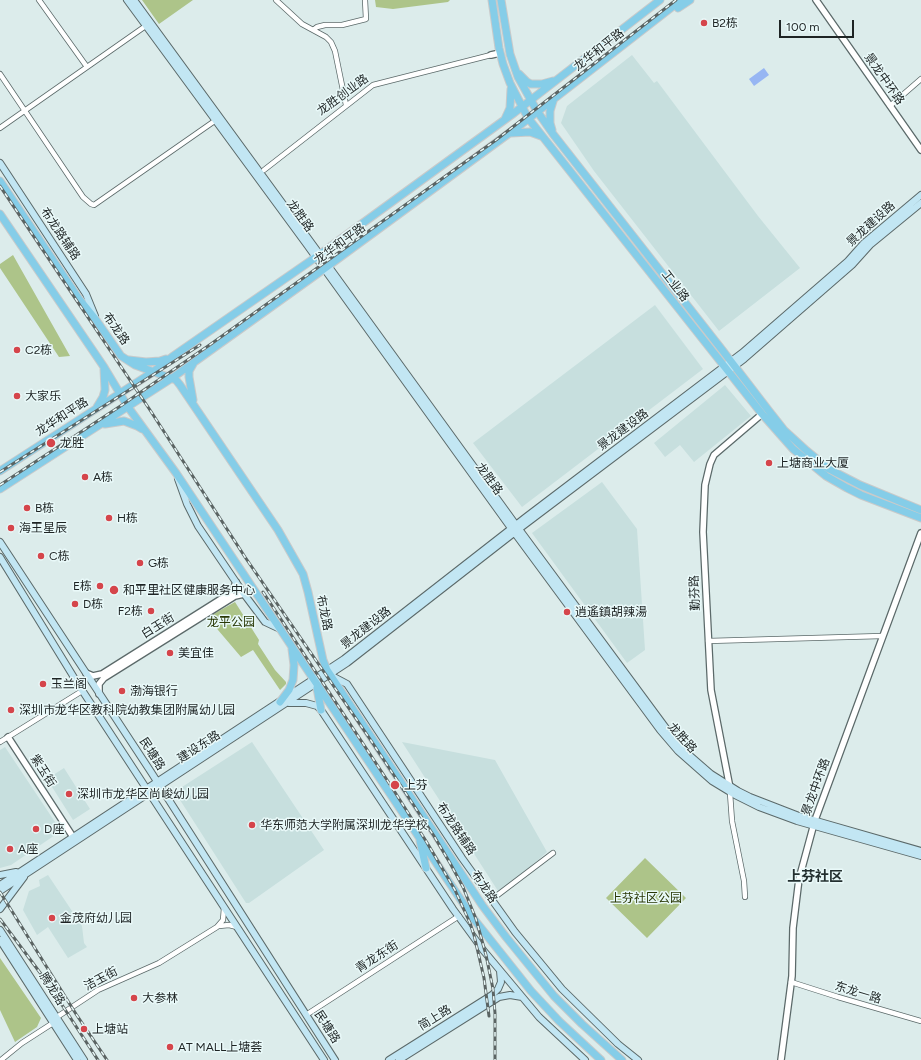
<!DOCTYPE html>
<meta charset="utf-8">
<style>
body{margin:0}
#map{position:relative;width:921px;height:1060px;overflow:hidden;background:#dceceb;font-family:Figtree,sans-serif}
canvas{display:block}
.scale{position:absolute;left:779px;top:20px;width:75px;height:18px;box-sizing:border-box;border:2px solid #1e2424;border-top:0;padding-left:5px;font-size:12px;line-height:14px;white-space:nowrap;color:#1e2424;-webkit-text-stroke:3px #e9f9f9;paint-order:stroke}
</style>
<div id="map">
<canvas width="921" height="1060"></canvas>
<div class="scale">100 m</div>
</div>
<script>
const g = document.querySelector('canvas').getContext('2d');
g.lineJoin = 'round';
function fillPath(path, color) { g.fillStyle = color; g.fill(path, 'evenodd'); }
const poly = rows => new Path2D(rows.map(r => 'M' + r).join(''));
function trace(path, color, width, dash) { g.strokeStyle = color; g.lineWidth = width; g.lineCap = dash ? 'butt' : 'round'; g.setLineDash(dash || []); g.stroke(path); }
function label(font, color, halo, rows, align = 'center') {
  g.font = font + ' Figtree,"Noto Sans SC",sans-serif'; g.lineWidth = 3; g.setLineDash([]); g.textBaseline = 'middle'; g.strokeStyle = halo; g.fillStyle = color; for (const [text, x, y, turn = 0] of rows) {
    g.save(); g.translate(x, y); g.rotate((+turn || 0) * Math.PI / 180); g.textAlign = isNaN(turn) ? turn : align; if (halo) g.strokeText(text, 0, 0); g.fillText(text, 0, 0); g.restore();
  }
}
fillPath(poly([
 [632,55,654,83,657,81,758,216,800,268,719,331,594,171,561,123,567,106],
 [655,305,703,369,522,507,473,443],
 [725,385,751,416,694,462,680,445,665,457,654,443],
 [602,482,637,529,645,650,627,663,532,533],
 [252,742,324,850,249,903,246,903,180,800,182,787],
 [402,742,495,760,547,852,500,894],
 [5,747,61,831,11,865,0,868,0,750],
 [64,768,90,809,73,820,47,779],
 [48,875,82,926,84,943,87,947,68,958,48,927,37,935,23,910,29,891,40,886,39,880]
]), '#c7dfde');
fillPath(poly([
 [142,0,193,0,159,24],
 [375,0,450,0,448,2,393,9,376,7],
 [13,255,70,356,59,357,0,268,0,264],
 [235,602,259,640,258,644,275,670,286,682,286,684,280,690,253,650,241,657,218,630,210,616],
 [645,858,686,898,647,938,606,898],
 [0,958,41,1018,37,1027,15,1042,0,1010]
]), '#adc489');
fillPath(poly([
 [764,68,769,75,754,86,749,79]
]), '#97b6f3');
const minor = poly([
 [39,0,87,67],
 [276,0,302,24,326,37,331,42,335,51,346,105],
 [313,30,317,27,325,25,342,25,366,19,365,0],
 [0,74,83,197,91,204,94,205,216,120],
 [890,106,921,79],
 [0,128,147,25],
 [264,170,373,85,491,55],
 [708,641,882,636],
 [0,742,82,691],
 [730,793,732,821,744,881,745,897],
 [491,900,553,853],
 [219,926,229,925,237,927],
 [791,982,838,997,921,1021],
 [306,1015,459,916],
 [1,1060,22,1043,53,1023,57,1017,98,990,159,963,217,927,223,920,224,908]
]);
const tertiary = poly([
 [816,0,921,150],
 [491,55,500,53],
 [86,673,93,676,102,674,229,594,233,590,236,582],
 [99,694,99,684,104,678,235,596,244,594],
 [8,737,73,837],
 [730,788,711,690,703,532,705,485,710,464,714,455,762,414],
 [781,1060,792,976,793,928,799,879,815,820,921,533]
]);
const secondary = poly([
 [127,0,307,245,508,524,660,730,678,751,712,781,735,795,759,807,797,821,921,856],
 [134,0,332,271,519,529,674,739,688,754,711,774,738,791,750,797,799,816,921,851],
 [0,163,86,294,95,316],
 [178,479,187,504,198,526,244,594,265,622,280,629],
 [0,542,151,772,335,1060],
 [0,557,78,684,324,1060],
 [330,675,347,684,462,858,515,932,562,989,618,1044,638,1060],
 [289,703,306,703,317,706,321,710,453,909,483,950,539,1017,585,1060],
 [0,875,16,872],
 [0,885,344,659,526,517,742,353,848,261,864,243,921,195],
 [0,891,347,663,519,529,744,359,852,265,870,245,921,203],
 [0,909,24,877],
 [0,930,84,1060],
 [0,940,77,1060],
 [389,1060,492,995,498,989,501,982,500,971],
 [399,1060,499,997,510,995,522,997]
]);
const primary = poly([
 [492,0,499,48,503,64,510,83,528,118,762,414,793,449,826,476,847,488,861,495,921,518],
 [501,0,510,54,518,77,537,111,553,134,723,351,769,411,784,430,807,451,829,469,860,485,921,510],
 [678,8,690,0],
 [519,74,527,82,531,84,542,84,553,81],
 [505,119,510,108,511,89],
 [552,130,550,123,550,111,554,98],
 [511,133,530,132,541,136],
 [0,181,79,299,96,320,121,356,135,365,176,380,180,385,278,530,303,574,308,592,323,660,327,670,482,905,506,937,554,996,582,1024,622,1060],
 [0,214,104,367,128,407,176,473,473,918,531,991,559,1021,601,1060],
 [129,360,146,362,160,361,166,359],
 [193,364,189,371,189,377,193,400],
 [97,407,103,397,105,390,104,369],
 [105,424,124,421,137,426,142,429],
 [0,471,153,372,172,357,319,255,514,113,660,0],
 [0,489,172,378,324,269,519,126,681,0],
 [317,688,321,710],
 [280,702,289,690,293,680,294,665,292,649],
 [420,841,426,868]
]);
trace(minor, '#5b6969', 6);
trace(tertiary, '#5b6969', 8);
trace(secondary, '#5b6969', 8);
trace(primary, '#c9caca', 9);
trace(minor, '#fff', 4.5);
trace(tertiary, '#fff', 5.5);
trace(secondary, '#c2e6f3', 6);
trace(primary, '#85cde8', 7);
const rail = poly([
 [0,186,150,410,245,557,370,739,434,836,450,863,463,887,476,919,486,955,493,989,495,1013,495,1060],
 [0,472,200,345],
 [0,485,122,405,211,344,496,140,676,0],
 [263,592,391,786,426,841,455,890,470,923,474,935,484,978,489,1016],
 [0,892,76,1014,107,1060],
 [0,919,47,982,98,1060]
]);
trace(rail, '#5b6463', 3);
trace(rail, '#e9f9f9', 1.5, [4.5]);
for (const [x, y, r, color] of [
 [704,23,4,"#d5454b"],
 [17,350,4,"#d5454b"],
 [17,396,4,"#d5454b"],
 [51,443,5,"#d5454b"],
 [769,463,4,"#d5454b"],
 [85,477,4,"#d5454b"],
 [27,508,4,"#d5454b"],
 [109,518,4,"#d5454b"],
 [11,528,4,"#d5454b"],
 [41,556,4,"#d5454b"],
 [140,563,4,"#d5454b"],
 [100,586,4,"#d5454b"],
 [114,590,5,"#d5454b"],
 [75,604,4,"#d5454b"],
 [151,611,4,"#d5454b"],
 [567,612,4,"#d5454b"],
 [170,653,4,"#d5454b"],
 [43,684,4,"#d5454b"],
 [122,691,4,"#d5454b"],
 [11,710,4,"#d5454b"],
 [395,785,5,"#d5454b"],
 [69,794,4,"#d5454b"],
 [252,825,4,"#d5454b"],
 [36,829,4,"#d5454b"],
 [10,849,4,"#d5454b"],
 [52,918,4,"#d5454b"],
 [134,998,4,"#d5454b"],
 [84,1029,4,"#d5454b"],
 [170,1047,4,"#d5454b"]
]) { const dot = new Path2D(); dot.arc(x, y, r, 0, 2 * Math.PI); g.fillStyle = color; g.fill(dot); trace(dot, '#e9f9f9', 1.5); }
label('12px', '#1e2424', '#e9f9f9', [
 ["B2栋",712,23],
 ["C2栋",25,350],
 ["大家乐",25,396],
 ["龙胜",60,443],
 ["上塘商业大厦",777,463],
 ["A栋",93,477],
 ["B栋",35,508],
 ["H栋",117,518],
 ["海王星辰",19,528],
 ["C栋",49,556],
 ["G栋",148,563],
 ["E栋",92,586,"right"],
 ["和平里社区健康服务中心",123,590],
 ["D栋",83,604],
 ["F2栋",143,611,"right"],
 ["逍遙鎮胡辣湯",575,612],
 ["美宜佳",178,653],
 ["玉兰阁",51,684],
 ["渤海银行",130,691],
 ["深圳市龙华区教科院幼教集团附属幼儿园",19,710],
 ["上芬",404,785],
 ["深圳市龙华区尚峻幼儿园",77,794],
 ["华东师范大学附属深圳龙华学校",260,825],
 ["D座",44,829],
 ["A座",18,849],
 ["金茂府幼儿园",60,918],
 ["大参林",142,998],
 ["上塘站",92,1029],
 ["AT MALL上塘荟",178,1047]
], 'left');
label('12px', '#1e2424', '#e9f9f9', [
 ["龙华和平路",599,50,-38],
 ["景龙中环路",884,79,55],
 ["龙胜创业路",343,95,-36],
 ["龙胜路",300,216,54],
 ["景龙建设路",871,224,-42],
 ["布龙路辅路",60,234,56],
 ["龙华和平路",340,244,-36],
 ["工业路",675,286,52],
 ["布龙路",116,329,55],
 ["龙华和平路",62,417,-33],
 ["景龙建设路",623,430,-37],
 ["龙胜路",489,479,54],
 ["勤芬路",695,593,-92],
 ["布龙路",324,613,78],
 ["白玉街",158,626,-32],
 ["景龙建设路",366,628,-38],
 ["龙胜路",682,738,48],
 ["建设东路",199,747,-33],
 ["民塘路",152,754,57],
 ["紫玉街",43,771,57],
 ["景龙中环路",816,787,-70],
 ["布龙路辅路",456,829,56],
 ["布龙路",484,887,56],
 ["青龙东街",377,957,-33],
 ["洁玉街",101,979,-28],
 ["腾龙路",52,989,57],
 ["东龙一路",858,993,17],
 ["简上路",435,1018,-32],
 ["民塘路",327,1027,57]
]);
label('12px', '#293805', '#e9f9f9', [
 ["龙平公园",231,622],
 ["上芬社区公园",646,898]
]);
label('bold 14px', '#232f2f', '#e9f9f9', [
 ["上芬社区",815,877]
]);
</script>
